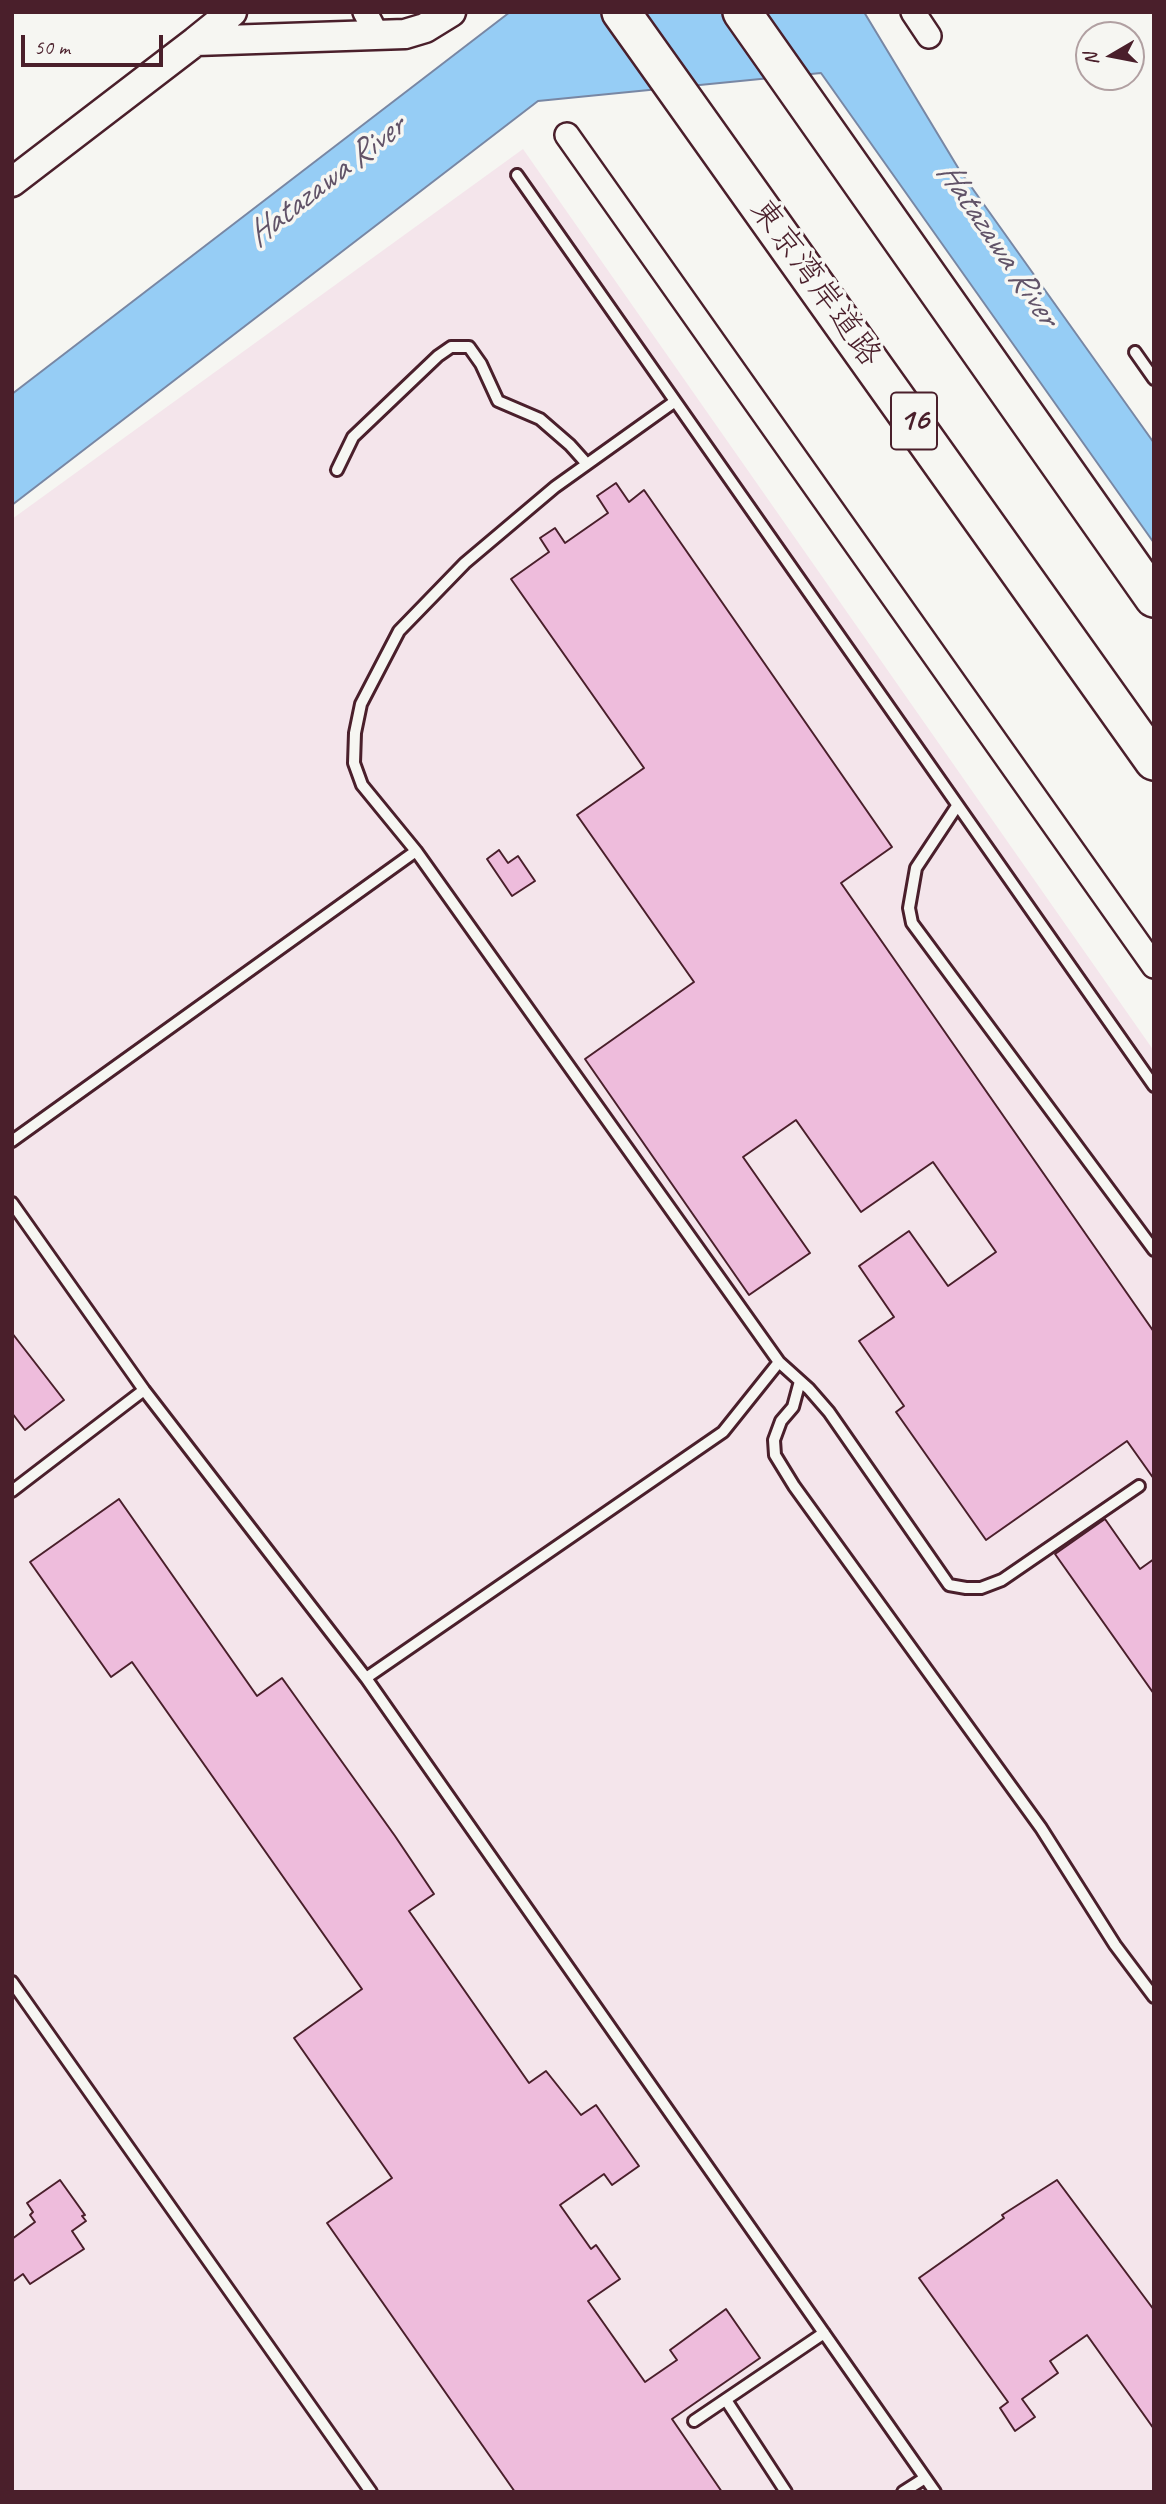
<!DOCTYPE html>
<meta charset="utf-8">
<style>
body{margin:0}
#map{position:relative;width:1166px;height:2504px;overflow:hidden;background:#f6f6f2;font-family:Caveat,sans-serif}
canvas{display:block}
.frame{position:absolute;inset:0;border:14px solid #4a1f2b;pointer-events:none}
.north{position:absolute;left:1075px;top:21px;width:70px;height:70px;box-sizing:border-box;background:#f6f6f2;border:2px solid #b1a0a2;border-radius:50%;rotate:260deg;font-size:19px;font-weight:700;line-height:28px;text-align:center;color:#4a1f2b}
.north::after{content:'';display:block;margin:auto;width:24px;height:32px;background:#4a1f2b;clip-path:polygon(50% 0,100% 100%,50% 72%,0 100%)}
.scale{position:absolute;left:21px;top:35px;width:142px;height:32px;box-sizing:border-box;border:4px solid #4a1f2b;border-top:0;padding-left:9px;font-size:21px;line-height:24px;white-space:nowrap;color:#4a1f2b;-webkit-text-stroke:5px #f6f6f2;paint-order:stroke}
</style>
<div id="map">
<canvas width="1166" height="2504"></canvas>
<div class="frame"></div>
<div class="north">N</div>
<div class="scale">50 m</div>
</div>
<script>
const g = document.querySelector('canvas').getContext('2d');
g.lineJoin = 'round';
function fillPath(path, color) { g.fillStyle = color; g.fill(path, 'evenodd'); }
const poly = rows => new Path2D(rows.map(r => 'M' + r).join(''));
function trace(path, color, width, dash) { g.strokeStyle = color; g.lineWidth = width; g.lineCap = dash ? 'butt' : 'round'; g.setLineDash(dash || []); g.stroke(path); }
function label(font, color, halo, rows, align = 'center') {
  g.font = font + ' Caveat,"Klee One",sans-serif'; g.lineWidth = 7; g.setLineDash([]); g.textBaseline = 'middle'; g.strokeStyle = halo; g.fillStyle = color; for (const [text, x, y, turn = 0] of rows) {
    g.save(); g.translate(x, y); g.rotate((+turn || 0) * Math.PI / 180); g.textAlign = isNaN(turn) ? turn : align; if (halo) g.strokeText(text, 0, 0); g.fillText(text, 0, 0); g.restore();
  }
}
fillPath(poly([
 [523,149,1154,1051,1154,2492,12,2492,12,519]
]), '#f4e5eb');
const water = poly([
 [510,12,864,12,960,171,1154,443,1154,543,821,73,538,101,12,505,12,394,510,12]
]);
fillPath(water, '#96cdf5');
trace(water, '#7887a4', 2);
const building = poly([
 [616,483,629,502,644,490,892,847,841,883,1154,1332,1154,1479,1127,1441,986,1540,896,1412,904,1406,859,1341,894,1317,859,1266,909,1231,948,1286,996,1252,933,1162,861,1212,796,1120,743,1157,810,1253,749,1295,585,1059,694,982,577,815,644,768,511,579,549,552,540,538,555,528,565,543,608,513,597,496,616,483],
 [499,850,508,863,518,856,535,881,512,896,487,859,499,850],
 [12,1333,64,1400,25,1430,12,1413,12,1333],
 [119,1499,257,1696,282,1678,395,1836,434,1894,409,1911,529,2083,546,2071,581,2115,596,2105,639,2166,612,2185,604,2174,560,2205,591,2249,596,2245,620,2279,588,2301,645,2382,677,2360,670,2350,726,2309,760,2358,672,2419,722,2492,515,2492,327,2223,392,2178,294,2038,362,1989,132,1662,111,1677,30,1562,119,1499],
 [1105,1519,1140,1569,1154,1559,1154,1694,1055,1554,1105,1519],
 [60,2180,85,2215,82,2216,86,2221,72,2231,84,2249,30,2284,23,2274,12,2282,12,2239,35,2222,30,2215,33,2212,27,2203,60,2180],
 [1057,2180,1154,2310,1154,2429,1087,2335,1050,2361,1058,2373,1022,2399,1035,2417,1015,2431,1000,2408,1008,2402,919,2278,1004,2218,1002,2215,1057,2180]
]);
fillPath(building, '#eebcdc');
trace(building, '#4a1f2b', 2);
const service = poly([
 [517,175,1154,1086],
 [1135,352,1154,379],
 [674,402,555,487,465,563,399,631,361,704,355,733,354,763,362,785,416,851,779,1362,809,1389,829,1412,949,1585,966,1588,981,1588,1002,1580,1139,1486],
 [337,470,353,437,438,356,451,347,469,347,481,364,498,401,540,419,570,445,587,464],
 [957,806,916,868,909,908,912,923,1154,1250],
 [12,1141,416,851],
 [12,1203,144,1390,366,1678,935,2492],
 [800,1381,793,1407,781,1421,774,1440,775,1455,794,1486,1041,1828,1115,1945,1154,1997],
 [12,1491,144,1390],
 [366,1678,723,1432,779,1362],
 [12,1982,371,2492],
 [726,2400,786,2492],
 [694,2421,824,2333],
 [903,2492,925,2478]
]);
const minor = poly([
 [365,12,377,35],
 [913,12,929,36],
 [567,135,1154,966]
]);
const tertiary = poly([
 [196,41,232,12],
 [12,182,196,41,405,34,425,28,451,12]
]);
const trunk = poly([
 [621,12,1154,761],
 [742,12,1154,598]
]);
trace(service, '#4a1f2b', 16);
trace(minor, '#4a1f2b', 28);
trace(tertiary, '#4a1f2b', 33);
trace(trunk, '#4a1f2b', 42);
trace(service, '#f6f6f2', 10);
trace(minor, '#f6f6f2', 23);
trace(tertiary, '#f6f6f2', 28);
trace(trunk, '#f6f6f2', 37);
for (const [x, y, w] of [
 [914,421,46]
]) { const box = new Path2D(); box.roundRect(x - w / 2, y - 28.5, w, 57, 5); g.fillStyle = '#f6f6f2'; g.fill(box); trace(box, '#4a1f2b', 2); }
label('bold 32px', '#4a1f2b', null, [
 ["16",914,421]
]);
label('33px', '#4a1f2b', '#f6f6f2', [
 ["東京湾岸道路",815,283,54]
]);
label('italic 35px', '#615368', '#f6f6f2', [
 ["Hatazawa River",326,182,-38],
 ["Hatazawa River",997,244,56]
]);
</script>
